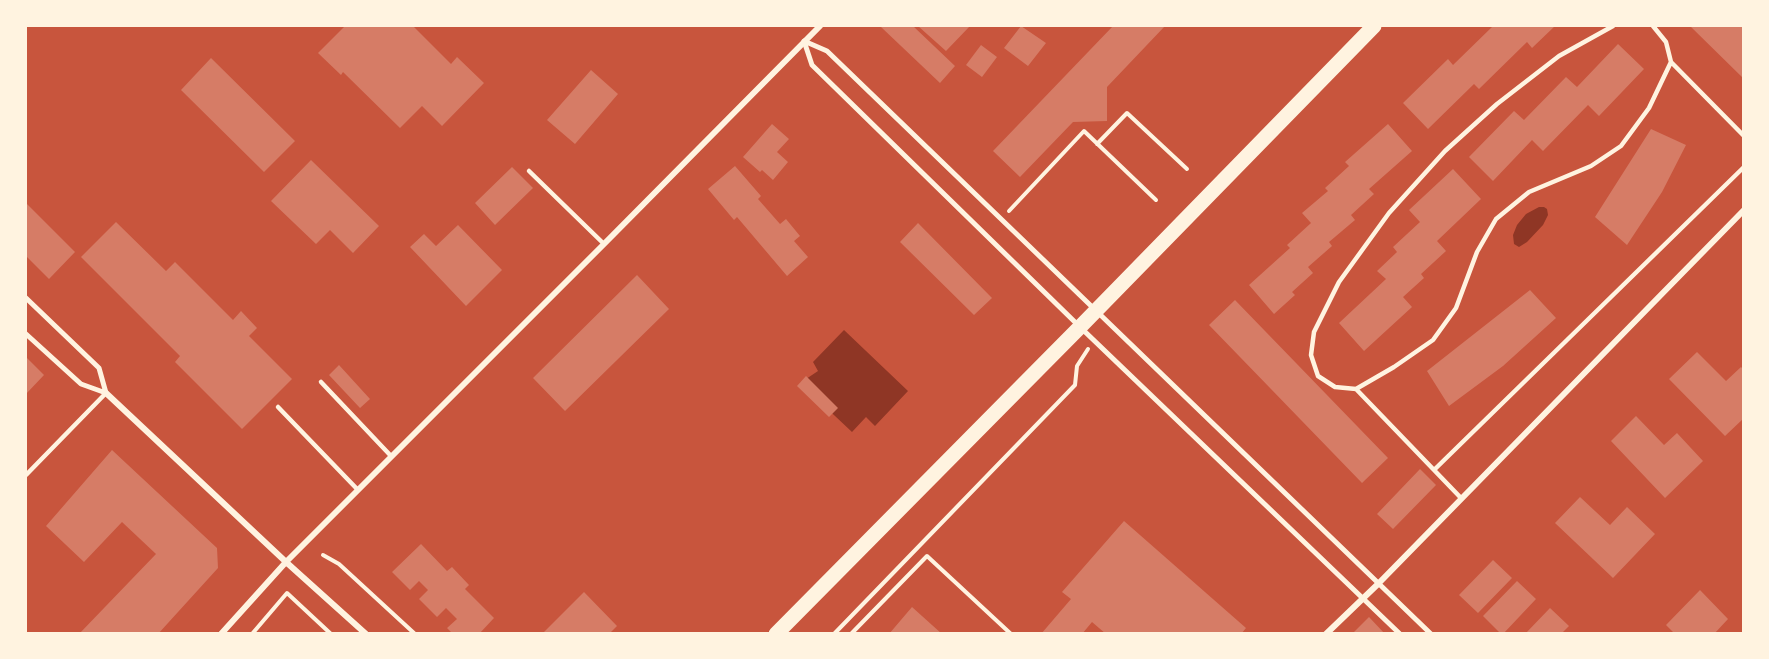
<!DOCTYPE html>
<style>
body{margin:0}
#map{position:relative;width:1769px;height:659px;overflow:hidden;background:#c8553d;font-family:"Nunito Sans",sans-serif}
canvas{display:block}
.frame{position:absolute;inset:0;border:27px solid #fff3e0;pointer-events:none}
</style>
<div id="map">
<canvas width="1769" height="659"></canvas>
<div class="frame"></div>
</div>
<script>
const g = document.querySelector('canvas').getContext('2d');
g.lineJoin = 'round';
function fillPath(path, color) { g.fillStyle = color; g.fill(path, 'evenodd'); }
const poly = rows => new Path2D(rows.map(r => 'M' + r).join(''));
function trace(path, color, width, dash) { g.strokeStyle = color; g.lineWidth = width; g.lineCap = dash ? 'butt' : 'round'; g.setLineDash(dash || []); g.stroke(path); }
fillPath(poly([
 [1539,207,1544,207,1547,209,1548,215,1543,225,1527,242,1519,247,1514,244,1513,235,1517,225,1526,214],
 [844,330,908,391,875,426,866,417,852,432,800,383,818,371,813,362]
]), '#8f3625');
fillPath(poly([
 [345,26,413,26,451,64,457,57,484,83,442,126,422,106,400,128,343,72,341,75,318,53],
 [883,26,913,26,955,66,940,83,881,27],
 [918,26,970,26,946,51],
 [1021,26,1046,43,1028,66,1004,48],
 [1113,26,1165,26,1107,87,1107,121,1073,122,1020,177,993,151],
 [1493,26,1555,26,1532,48,1527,42,1479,89,1474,84,1428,129,1403,103,1448,59,1453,65],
 [1690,26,1744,26,1744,79],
 [1618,44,1644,69,1599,116,1588,105,1543,151,1532,140,1493,181,1469,157,1514,111,1524,120,1566,77,1577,87],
 [981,45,997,57,982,77,966,65],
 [211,58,295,141,264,172,181,90],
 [591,70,618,94,575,144,547,120],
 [772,124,789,139,777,152,788,162,773,180,762,170,760,172,743,157],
 [1388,124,1412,151,1369,189,1374,194,1351,215,1355,220,1329,242,1332,246,1308,267,1313,273,1292,292,1295,295,1274,314,1249,285,1290,248,1287,245,1311,223,1302,213,1328,191,1325,188,1349,166,1345,162],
 [1651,129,1686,145,1662,192,1627,245,1595,217],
 [311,160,379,226,353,253,330,230,316,244,271,201],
 [735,166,761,196,758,199,780,224,786,219,800,236,794,241,808,257,787,276,737,217,734,220,708,189],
 [512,167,533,188,495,225,475,203],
 [1453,169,1481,199,1437,241,1446,251,1421,274,1424,278,1403,297,1412,307,1364,351,1339,323,1386,279,1377,271,1397,252,1393,247,1420,222,1409,210],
 [26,203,75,252,49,279,26,256],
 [116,222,166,271,175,262,233,320,241,311,257,328,249,336,292,379,242,429,175,362,180,356,81,257],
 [918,223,992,298,974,315,900,242],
 [458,225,502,270,466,306,410,247,424,234,436,246],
 [637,275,669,309,565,411,533,378],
 [1530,290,1556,318,1503,366,1449,406,1427,371],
 [1235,300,1388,458,1362,483,1209,325],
 [1697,352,1726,381,1741,367,1744,370,1744,418,1725,436,1669,379],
 [26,357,44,375,26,394],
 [339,365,370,399,360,408,329,375],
 [806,376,838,408,829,417,797,386],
 [1636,416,1664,445,1677,433,1703,461,1665,498,1611,441],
 [112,450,217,548,218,568,158,634,79,634,156,554,122,522,84,562,46,526],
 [1420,469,1436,485,1393,529,1377,514],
 [1580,497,1610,525,1627,507,1655,534,1613,578,1555,523],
 [1124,521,1246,628,1241,634,1106,634,1092,622,1082,634,1041,634,1071,599,1062,592],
 [421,544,447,571,452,567,469,585,465,589,494,618,479,634,453,634,447,628,457,619,446,608,437,617,419,599,428,590,419,581,410,590,392,572],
 [1493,560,1512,578,1478,613,1459,595],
 [1517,581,1536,599,1503,634,1501,634,1483,616],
 [1700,590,1728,619,1714,634,1675,634,1666,625],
 [584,592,617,626,609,634,542,634],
 [912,607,942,634,889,634],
 [1550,608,1569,626,1561,634,1525,634],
 [1369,617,1385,634,1352,634]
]), '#d67c66');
trace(poly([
 [1097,144,1127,113,1187,169],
 [1009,211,1084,131,1156,200],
 [323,555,339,564,415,634],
 [252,634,287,593,331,634],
 [834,634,1075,385,1077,366,1088,349],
 [851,634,927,556,1011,634]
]), '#fff3e0', 4);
trace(poly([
 [1653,26,1666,42,1671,62,1744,136],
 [529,171,604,244],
 [321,382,391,456],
 [1356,389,1394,367,1433,340,1456,308,1477,252,1496,219,1529,192,1591,166,1621,146,1649,108,1671,62],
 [278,407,358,490],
 [1434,470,1744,167],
 [26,475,106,393],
 [1461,498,1356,389,1335,387,1318,376,1311,355,1314,332,1339,282,1389,213,1445,151,1497,104,1559,56,1613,26]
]), '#fff3e0', 4.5);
trace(poly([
 [804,41,827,51,1431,634],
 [804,41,812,65,1080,327,1400,634],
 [26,298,99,368,106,393],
 [26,334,81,384,106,393]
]), '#fff3e0', 5);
trace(poly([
 [106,393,286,562,366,634],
 [221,634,286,562,604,244,820,26],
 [1326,634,1378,584,1744,210]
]), '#fff3e0', 6);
trace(poly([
 [776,634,1080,327,1374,26]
]), '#fff3e0', 15);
</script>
